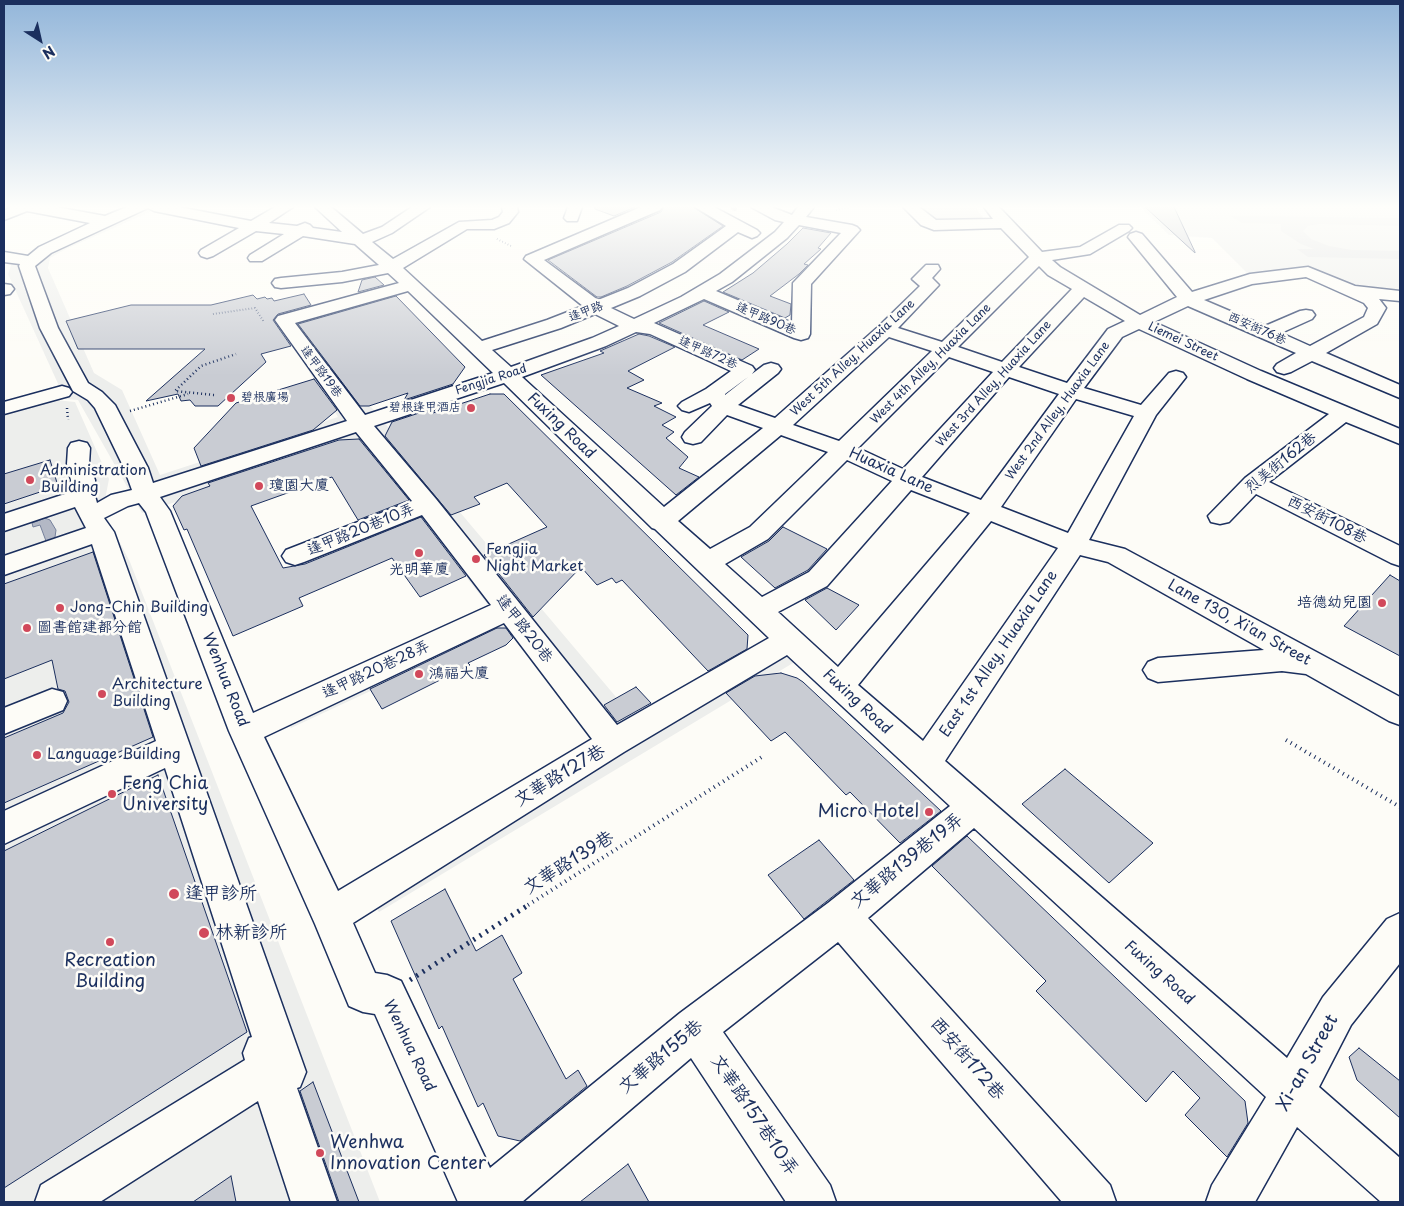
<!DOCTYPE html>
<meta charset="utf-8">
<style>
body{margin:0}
#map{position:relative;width:1404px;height:1206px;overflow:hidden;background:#fdfcf7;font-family:"Playpen Sans",sans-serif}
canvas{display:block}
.frame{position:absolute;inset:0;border:5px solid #1b2f5e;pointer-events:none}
.north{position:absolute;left:15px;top:15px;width:50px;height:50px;-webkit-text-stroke:4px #fdfcf7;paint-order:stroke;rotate:145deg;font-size:14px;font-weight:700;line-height:20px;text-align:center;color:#1b2f5e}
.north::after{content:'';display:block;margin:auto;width:18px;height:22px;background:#1b2f5e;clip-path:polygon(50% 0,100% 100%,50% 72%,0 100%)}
</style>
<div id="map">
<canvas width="1404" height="1206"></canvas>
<div class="frame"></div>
<div class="north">N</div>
</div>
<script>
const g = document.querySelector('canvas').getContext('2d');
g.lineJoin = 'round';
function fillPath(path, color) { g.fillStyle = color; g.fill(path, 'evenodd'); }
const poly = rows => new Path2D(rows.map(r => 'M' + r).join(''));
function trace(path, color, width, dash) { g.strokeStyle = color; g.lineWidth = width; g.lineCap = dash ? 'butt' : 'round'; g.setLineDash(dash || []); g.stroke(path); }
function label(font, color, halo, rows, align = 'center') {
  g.font = font + ' "Playpen Sans","LXGW WenKai TC",sans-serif'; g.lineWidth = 5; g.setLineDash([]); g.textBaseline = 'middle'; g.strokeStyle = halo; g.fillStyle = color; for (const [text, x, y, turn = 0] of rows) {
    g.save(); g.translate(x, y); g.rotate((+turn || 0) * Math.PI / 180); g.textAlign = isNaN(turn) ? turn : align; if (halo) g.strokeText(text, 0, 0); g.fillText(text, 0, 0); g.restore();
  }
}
fillPath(poly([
 [138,207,161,207,66,249,50,258,48,268,94,373,122,390,160,475,338,417,282,329,301,324,638,723,779,638,803,657,379,912,358,880,602,739,506,628,291,728,274,708,488,605,360,441,142,513,78,400,65,399,8,274,11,265,86,227],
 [1140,207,1400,207,1400,294,1347,288,1301,267,1248,274,1212,238,1169,235],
 [55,400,75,402,109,479,103,510,130,562,380,1202,4,1202,4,415]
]), '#edeeec');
fillPath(poly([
 [914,207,975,207,985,220,933,223],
 [1231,216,1400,218,1400,226,1319,224,1308,226,1303,231,1311,239,1329,246,1352,250,1400,251,1400,259,1308,257,1297,249,1314,249,1301,244,1281,231,1281,224,1242,223]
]), '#e0e1e3');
const water = poly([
 [45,518,50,520,56,530,55,537,51,544,37,549,36,545,46,541,40,525,33,527,32,523,45,518]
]);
fillPath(water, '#b3b8c5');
trace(water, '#76819c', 1);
trace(poly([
 [732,207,735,209]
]), '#76819c', 4);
const building = poly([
 [595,207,635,207,614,216,595,209,595,207],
 [664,207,693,207,723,226,672,262,627,286,601,297,597,297,548,260,661,212,664,207],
 [1145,207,1174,207,1195,252,1195,253,1145,207],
 [803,228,831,233,818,248,821,249,804,264,808,265,799,274,770,296,791,304,790,315,785,318,723,292,753,273,787,244,803,228],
 [375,277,384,285,358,292,362,280,375,277],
 [304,294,311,305,278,314,273,320,291,346,261,354,266,362,218,406,195,406,190,400,181,401,178,394,146,401,205,349,78,349,66,321,131,305,211,305,253,295,257,299,265,297,267,299,272,298,274,301,304,294],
 [396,296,465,367,453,384,404,400,408,393,369,406,360,406,298,324,396,296],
 [704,301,729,312,703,325,759,349,742,360,659,323,704,301],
 [639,334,649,336,675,347,628,371,644,380,627,388,662,403,654,406,676,417,662,425,674,432,666,438,688,457,679,468,699,477,676,495,541,375,604,353,600,351,639,334],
 [314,379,337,410,313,430,201,466,194,448,236,403,314,379],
 [490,394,504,394,748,635,747,649,708,671,622,580,616,583,612,578,597,585,581,567,533,617,484,555,547,527,507,483,474,497,480,504,451,515,385,436,392,422,437,407,433,413,490,394],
 [359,439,409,500,358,520,332,477,251,506,283,568,305,564,421,517,466,576,420,597,392,558,299,598,303,606,233,636,187,529,184,530,173,506,182,496,210,486,208,483,339,440,359,439],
 [50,460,58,486,4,504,4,474,50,460],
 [783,527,827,549,808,570,775,588,741,557,769,541,783,527],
 [93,552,153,737,4,803,4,738,63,713,69,702,65,691,58,689,52,660,4,679,4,584,93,552],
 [1390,575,1400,581,1400,656,1344,626,1390,575],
 [827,588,859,605,836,630,805,600,827,588],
 [497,628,506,628,513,638,506,645,468,663,470,665,382,709,370,689,497,628],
 [781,673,797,678,803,682,941,811,900,843,850,792,846,795,785,732,771,741,726,693,755,676,781,673],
 [636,687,651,703,617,722,604,705,636,687],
 [1065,769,1153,843,1109,883,1022,804,1065,769],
 [158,775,247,1032,4,1188,4,851,158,775],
 [967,836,1245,1101,1248,1123,1227,1157,1185,1115,1200,1098,1173,1071,1146,1102,1036,991,1046,981,932,866,967,836],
 [819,840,854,880,804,919,768,875,819,840],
 [445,889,476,951,502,935,522,973,513,979,566,1079,578,1070,587,1086,520,1141,498,1136,483,1103,478,1107,442,1026,439,1029,391,921,445,889],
 [1359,1048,1400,1081,1400,1118,1357,1080,1349,1057,1359,1048],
 [313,1082,359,1202,339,1202,300,1091,313,1082],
 [628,1164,649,1202,580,1202,628,1164],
 [231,1176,236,1202,193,1202,231,1176]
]);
fillPath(building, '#c9ccd3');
trace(building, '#1b2f5e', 1);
const minor = poly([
 [11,207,56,207,105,216,127,207,179,207,251,221,275,207,293,207,269,223,297,226,305,223,310,225,313,228,342,232,315,207,331,207,363,234,382,227,412,207,430,207,392,233,372,242,393,259,459,222,492,220,499,217,503,212,502,207,517,207,518,212,509,223,494,229,467,229,403,268,482,341,547,320,583,306,524,259,526,256,641,207,662,207,660,210,544,260,598,300,628,288,673,264,726,226,695,207,714,207,757,230,760,233,757,236,752,238,738,232,685,272,640,296,611,308,634,319,681,297,720,274,775,232,784,222,775,220,751,207,771,207,792,215,798,207,814,207,806,217,852,225,857,227,860,230,811,284,810,334,808,338,801,340,794,338,704,299,654,323,752,366,755,370,752,374,764,365,771,363,778,365,781,369,778,373,738,405,775,418,879,326,920,286,912,279,926,265,938,265,940,269,932,278,939,285,898,328,942,342,1029,257,1001,228,934,230,921,225,903,207,919,207,936,220,993,219,984,207,999,207,1042,252,1080,247,1119,225,1129,225,1132,228,1129,231,1090,254,1052,260,1060,267,1140,315,1177,297,1128,237,1130,234,1136,232,1142,234,1192,292,1250,274,1308,267,1355,286,1400,291,1400,301,1379,299,1386,308,1377,324,1326,353,1400,385,1400,398,1312,361,1291,372,1284,374,1277,372,1274,368,1277,364,1296,353,1188,306,1154,322,1261,371,1400,429,1400,444,1346,422,1269,482,1400,546,1400,566,1391,563,1256,494,1229,522,1220,524,1211,522,1208,516,1245,478,1329,414,1247,379,1139,329,1122,337,1084,388,1141,405,1169,373,1176,371,1183,373,1186,377,1156,415,1089,540,1125,549,1400,697,1400,725,1389,721,1306,674,1282,671,1158,682,1148,678,1143,670,1148,662,1158,658,1264,650,1108,562,1080,555,945,761,1287,1058,1323,997,1387,919,1400,913,1400,963,1351,1025,1319,1087,1400,1158,1400,1202,1381,1202,1297,1127,1255,1202,1206,1202,1212,1185,1266,1097,974,828,868,918,1110,1185,1116,1202,1062,1202,838,942,723,1032,830,1185,836,1202,786,1202,691,1058,522,1202,458,1202,375,1014,363,1012,349,1006,315,924,229,731,146,512,139,503,128,506,104,518,114,532,306,1072,300,1087,297,1088,337,1202,291,1202,258,1101,100,1202,35,1202,41,1185,245,1060,243,1053,249,1038,252,1037,165,768,4,844,4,811,156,741,92,544,4,575,4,556,86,528,75,507,4,531,4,514,71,492,71,480,67,464,68,448,71,443,79,441,87,443,90,448,89,464,95,480,95,496,97,503,111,495,132,490,124,468,95,408,88,400,73,391,40,328,19,266,20,264,4,262,4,252,28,256,39,247,90,223,27,211,4,220,4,211,11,207],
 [148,208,154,211,239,228,201,250,199,253,201,256,207,258,213,256,256,231,284,234,250,255,248,258,250,261,262,261,303,236,355,244,379,265,342,272,281,278,275,279,272,283,275,287,281,288,342,282,388,273,399,283,278,316,275,320,347,421,153,483,148,468,115,405,102,392,88,383,58,328,35,266,51,253,148,208],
 [799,225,841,233,793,283,792,323,716,291,732,282,787,238,799,225],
 [1039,266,1048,275,1072,289,1002,362,958,347,1039,266],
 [1306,277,1364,303,1368,308,1364,317,1310,346,1281,333,1312,319,1315,315,1312,311,1306,310,1300,311,1265,326,1204,300,1252,284,1306,277],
 [408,291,493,373,365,415,295,323,408,291],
 [1084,297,1125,321,1108,329,1067,383,1019,367,1084,297],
 [595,314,619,326,592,338,511,367,492,350,561,328,595,314],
 [636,332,650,334,731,371,706,389,682,402,678,406,682,410,689,412,710,403,712,406,685,432,682,437,685,442,693,444,701,442,727,415,763,428,664,507,522,377,606,346,636,332],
 [889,337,932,351,839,441,793,425,889,337],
 [949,357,993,372,903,469,858,448,949,357],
 [748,377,725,395,725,394,748,377],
 [1009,377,1059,394,981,500,922,477,1009,377],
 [504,383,652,528,655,529,769,638,617,725,436,499,374,426,504,383],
 [1076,399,1134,416,1068,533,1001,507,1076,399],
 [356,432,412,501,286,550,282,556,286,562,295,565,304,562,422,515,491,605,253,713,170,511,160,497,356,432],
 [781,435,828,452,750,527,710,549,678,521,781,435],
 [847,460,892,481,809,572,762,597,725,564,768,539,847,460],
 [911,490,970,513,838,667,778,612,827,586,911,490],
 [991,521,1058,548,923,741,858,685,991,521],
 [504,623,592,739,338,891,264,737,504,623],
 [787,655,950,806,828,903,680,1013,490,1168,401,981,387,975,375,973,353,923,624,752,787,655],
 [568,207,582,207,577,221,567,221,564,218,568,207],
 [4,284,11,285,14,289,10,294,4,295,4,284],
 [62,386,69,388,72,392,69,396,4,414,4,402,62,386],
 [52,689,63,692,67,701,63,710,4,734,4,708,52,689]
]);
trace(minor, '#1b2f5e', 3);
trace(poly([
 [836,210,849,207],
 [497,239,513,247],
 [213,314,255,308,264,322]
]), '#1b2f5e', 2, [0.5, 2.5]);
trace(poly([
 [214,395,175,391,201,366,236,354],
 [67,408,68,420],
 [130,411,188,394]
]), '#1b2f5e', 2.5, [1, 3]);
trace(poly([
 [1286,740,1400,807],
 [528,905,765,755]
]), '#1b2f5e', 4, [1, 4.5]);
trace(poly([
 [410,980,530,904]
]), '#1b2f5e', 5, [2, 5.5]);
fillPath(minor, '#fdfcf7');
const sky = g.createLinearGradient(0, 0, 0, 376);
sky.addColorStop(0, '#93b6da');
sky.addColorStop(0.55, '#fefefb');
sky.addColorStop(1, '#fefefb00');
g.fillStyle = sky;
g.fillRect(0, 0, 1404, 376);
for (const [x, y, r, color] of [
 [231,398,5,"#d1495b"],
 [471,408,5,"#d1495b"],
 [30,480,5,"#d1495b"],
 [259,486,5,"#d1495b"],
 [419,553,5,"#d1495b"],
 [476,559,5,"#d1495b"],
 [1382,603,5,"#d1495b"],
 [60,608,5,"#d1495b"],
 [27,628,5,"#d1495b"],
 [419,674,5,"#d1495b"],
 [102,694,5,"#d1495b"],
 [37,755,5,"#d1495b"],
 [112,794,5,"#d1495b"],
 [929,812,5,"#d1495b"],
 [174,894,6,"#d1495b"],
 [204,933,6,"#d1495b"],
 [110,942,5,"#d1495b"],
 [320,1153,5,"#d1495b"]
]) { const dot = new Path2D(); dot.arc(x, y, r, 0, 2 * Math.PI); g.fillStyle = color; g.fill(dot); trace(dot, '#fdfcf7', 2); }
label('12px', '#1b2f5e', '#fdfcf7', [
 ["逢甲路",586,312,-21],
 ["逢甲路90巷",766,319,23],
 ["西安街76巷",1257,329,24],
 ["Liemei Street",1183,342,25],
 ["逢甲路72巷",708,353,24],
 ["West 5th Alley, Huaxia Lane",853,358,-43],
 ["West 4th Alley, Huaxia Lane",931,364,-45],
 ["逢甲路19巷",321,372,53],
 ["Fengjia Road",491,380,-18],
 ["West 3rd Alley, Huaxia Lane",994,384,-48],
 ["West 2nd Alley, Huaxia Lane",1058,411,-54]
]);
label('12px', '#1b2f5e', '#fdfcf7', [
 ["碧根廣場",241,398],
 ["碧根逢甲酒店",461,408,"right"]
], 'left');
label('15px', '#1b2f5e', '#fdfcf7', [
 ["Fuxing Road",561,426,44],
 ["烈美街162巷",1281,463,-39],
 ["Huaxia Lane",891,471,24],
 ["西安街108巷",1327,520,27],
 ["逢甲路20巷10弄",361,530,-22],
 ["Lane 130, Xi'an Street",1239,623,29],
 ["逢甲路20巷",524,629,52],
 ["East 1st Alley, Huaxia Lane",999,654,-56],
 ["逢甲路20巷28弄",376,670,-25],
 ["Wenhua Road",225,680,68],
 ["Fuxing Road",857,702,43],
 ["Fuxing Road",1159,973,42],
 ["Wenhua Road",409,1046,64]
]);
label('15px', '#1b2f5e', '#fdfcf7', [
 ["Administration",40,471],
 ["Building",40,488],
 ["瓊園大廈",269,486],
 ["Fengjia",486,550],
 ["Night Market",486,567],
 ["光明華廈",419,570,"center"],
 ["培德幼兒園",1372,603,"right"],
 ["Jong-Chin Building",70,608],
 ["圖書館建都分館",37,628],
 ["鴻福大廈",429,674],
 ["Architecture",112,685],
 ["Building",112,702],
 ["Language Building",47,755]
], 'left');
label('18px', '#1b2f5e', '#fdfcf7', [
 ["文華路127巷",560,776,-31],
 ["文華路139巷19弄",907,861,-39],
 ["文華路139巷",569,863,-32],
 ["文華路155巷",661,1057,-40],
 ["西安街172巷",967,1059,49],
 ["Xi-an Street",1308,1063,-61],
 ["文華路157巷10弄",754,1115,56]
]);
label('18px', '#1b2f5e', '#fdfcf7', [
 ["Feng Chia",122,784],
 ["University",122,805],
 ["Micro Hotel",919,812,"right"],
 ["逢甲診所",185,894],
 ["林新診所",215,933],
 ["Recreation",110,961,"center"],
 ["Building",110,982,"center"],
 ["Wenhwa",330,1143],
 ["Innovation Center",330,1164]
], 'left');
</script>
